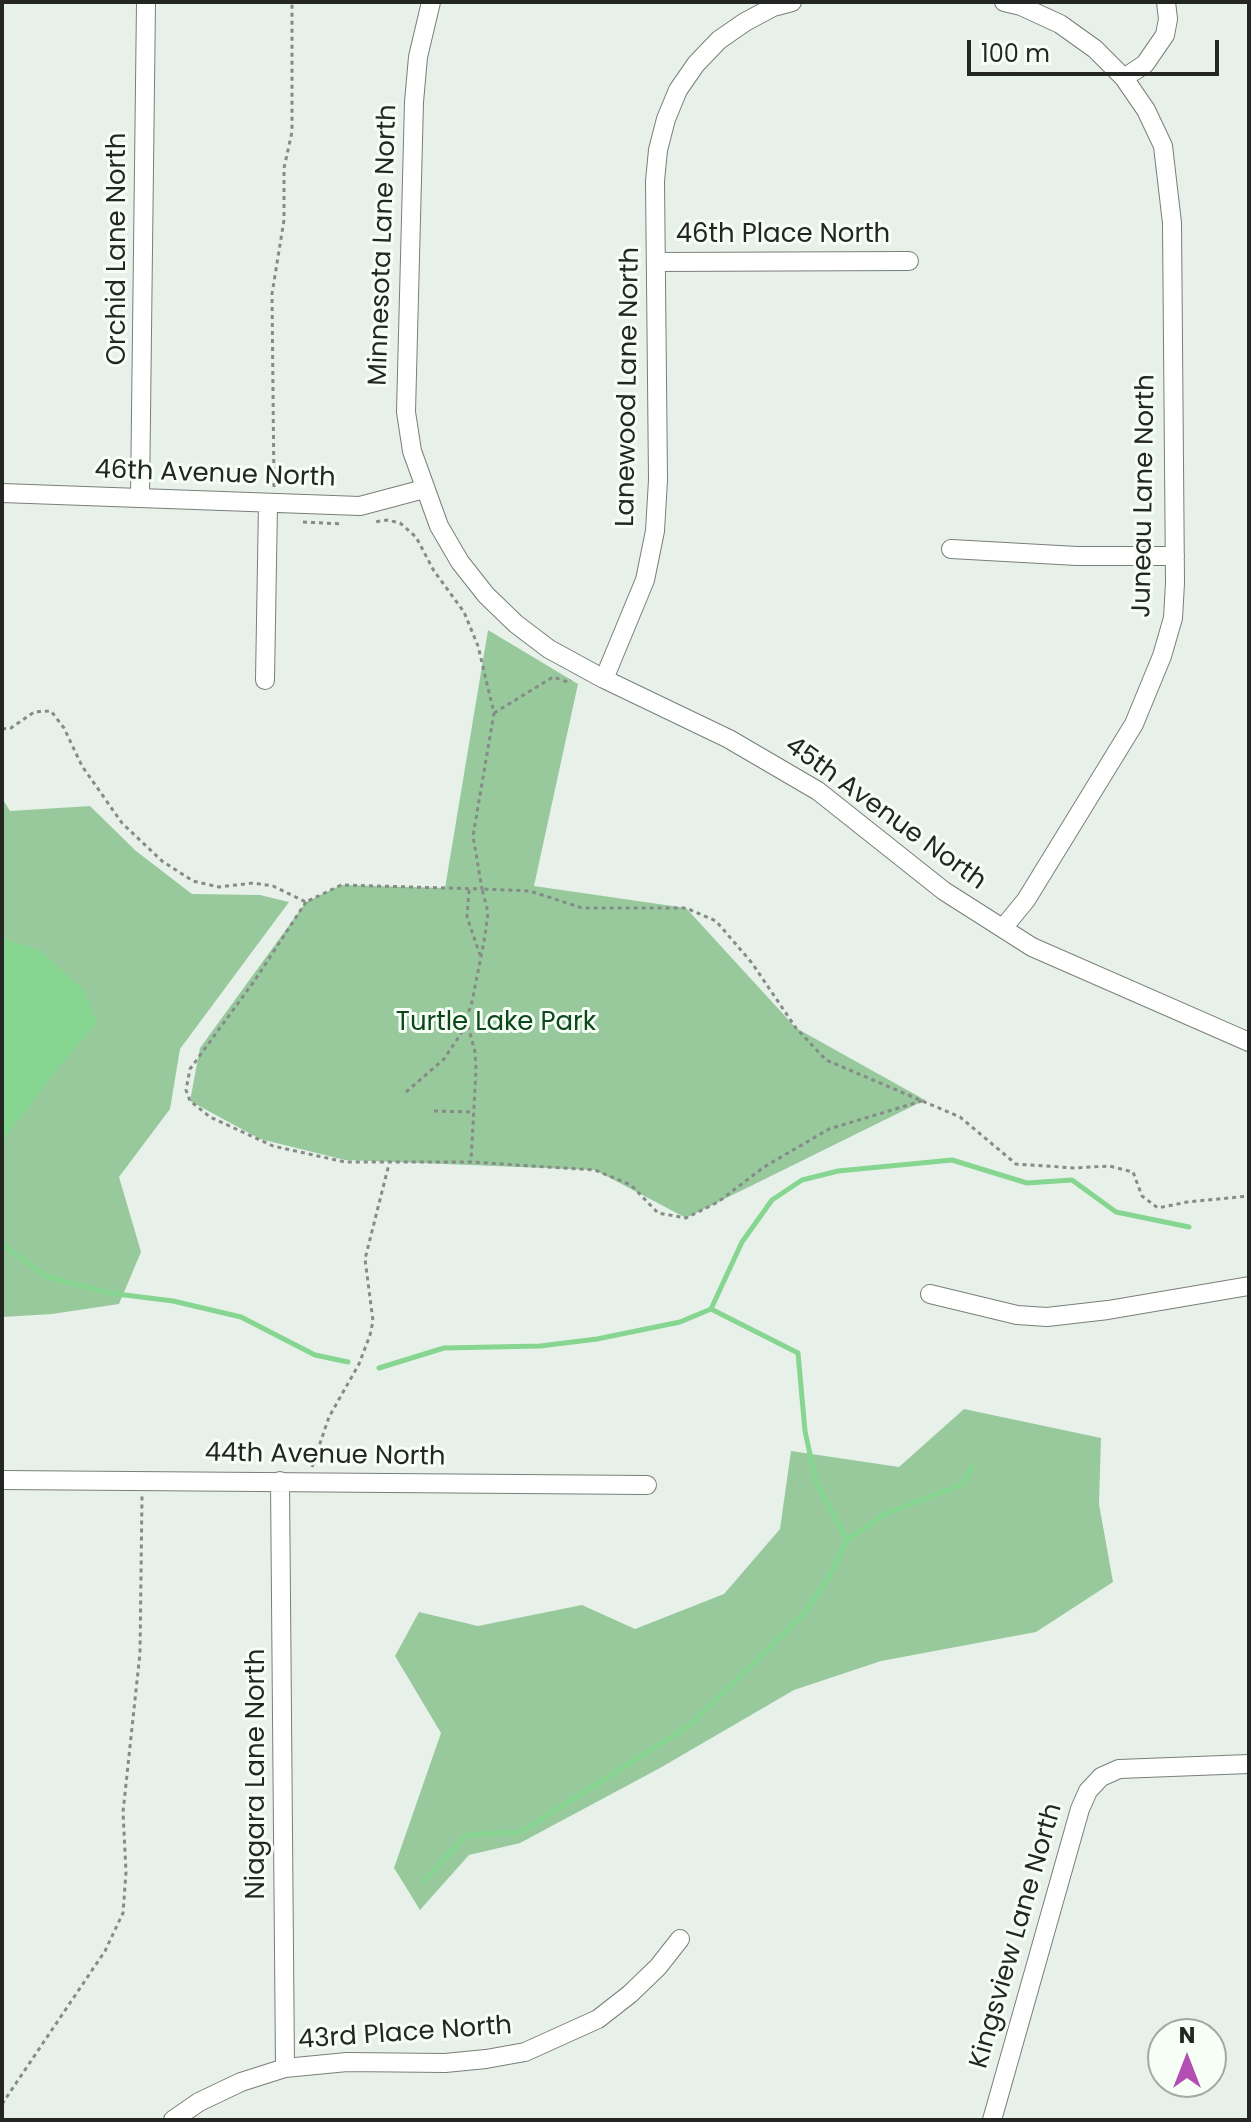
<!DOCTYPE html>
<style>
body{margin:0}
#map{position:relative;width:1251px;height:2122px;overflow:hidden;background:#e8f1e9;font-family:Poppins,sans-serif}
canvas{display:block}
.frame{position:absolute;inset:0;border:4px solid #232623;pointer-events:none}
.north{position:absolute;left:1147px;top:2018px;width:80px;height:80px;box-sizing:border-box;background:#f6fef6;border:2px solid #a2a8a2;border-radius:50%;rotate:0deg;font-size:22px;font-weight:700;line-height:32px;text-align:center;color:#232623}
.north::after{content:'';display:block;margin:auto;width:28px;height:36px;background:#b44eb3;clip-path:polygon(50% 0,100% 100%,50% 72%,0 100%)}
.scale{position:absolute;left:967px;top:40px;width:252px;height:36px;box-sizing:border-box;border:4px solid #232623;border-top:0;padding-left:10px;font-size:24px;line-height:28px;white-space:nowrap;color:#232623;-webkit-text-stroke:6px #f6fef6;paint-order:stroke}
</style>
<div id="map">
<canvas width="1251" height="2122"></canvas>
<div class="frame"></div>
<div class="north">N</div>
<div class="scale">100 m</div>
</div>
<script>
const g = document.querySelector('canvas').getContext('2d');
g.lineJoin = 'round';
function fillPath(path, color) { g.fillStyle = color; g.fill(path, 'evenodd'); }
const poly = rows => new Path2D(rows.map(r => 'M' + r).join(''));
function trace(path, color, width, dash) { g.strokeStyle = color; g.lineWidth = width; g.lineCap = dash ? 'butt' : 'round'; g.setLineDash(dash || []); g.stroke(path); }
function label(font, color, halo, rows, align = 'center') {
  g.font = font + ' Poppins,sans-serif'; g.lineWidth = 6; g.setLineDash([]); g.textBaseline = 'middle'; g.strokeStyle = halo; g.fillStyle = color; for (const [text, x, y, turn = 0] of rows) {
    g.save(); g.translate(x, y); g.rotate((+turn || 0) * Math.PI / 180); g.textAlign = isNaN(turn) ? turn : align; if (halo) g.strokeText(text, 0, 0); g.fillText(text, 0, 0); g.restore();
  }
}
fillPath(poly([
 [488,630,578,684,534,886,686,908,796,1028,925,1100,686,1218,595,1170,345,1160,260,1139,190,1101,200,1048,306,902,341,885,445,888],
 [2,798,10,811,90,806,136,851,192,894,260,895,289,902,180,1049,170,1109,119,1177,141,1252,119,1304,52,1314,2,1317],
 [964,1409,1101,1438,1099,1504,1113,1582,1036,1632,881,1661,794,1690,660,1768,520,1843,469,1855,420,1910,394,1868,441,1733,395,1656,419,1612,478,1626,582,1605,635,1629,724,1594,780,1529,791,1451,899,1467]
]), '#97c99d');
fillPath(poly([
 [2,938,39,950,83,989,97,1023,53,1074,2,1142]
]), '#86d692');
trace(poly([
 [2,1245,48,1277,109,1293,173,1301,241,1317,315,1355,348,1362],
 [379,1368,444,1348,540,1346,597,1339,680,1322,711,1309,742,1242,772,1200,802,1180,838,1171,952,1160,1027,1183,1072,1180,1116,1212,1189,1227],
 [847,1540,885,1514,963,1484,972,1467],
 [425,1880,466,1835,521,1832,690,1725,803,1615,829,1577,847,1540,816,1482,805,1431,798,1353,711,1309]
]), '#86d692', 5);
const minor = poly([
 [431,2,418,57,414,102,406,412,412,451,439,526,460,562,486,595,516,624,549,649,604,679,729,739,818,791,944,891,1032,947,1249,1042],
 [1124,78,1145,64,1165,35,1168,19,1166,2],
 [657,262,909,261],
 [2,493,360,506,424,489],
 [140,497,146,2],
 [951,549,1077,556,1175,556],
 [604,679,645,580,655,531,658,480,655,181,658,150,666,119,678,90,696,64,719,40,745,22,773,7,792,2],
 [265,680,268,504],
 [1003,928,1026,900,1134,724,1162,656,1173,618,1175,583,1172,223,1163,146,1146,110,1124,78,1095,49,1060,24,1021,6,1004,2],
 [930,1294,1017,1315,1047,1317,1108,1310,1249,1286],
 [2,1480,647,1485],
 [280,1481,285,2068],
 [173,2120,199,2102,241,2082,285,2068,347,2062,445,2063,486,2059,525,2052,598,2019,630,1994,658,1967,680,1939],
 [992,2120,1080,1809,1088,1791,1101,1777,1119,1769,1249,1764]
]);
trace(minor, '#787f78', 20);
trace(poly([
 [274,487,272,294,284,220,284,168,292,132,292,2],
 [303,522,343,524],
 [494,713,553,677,568,682,571,680],
 [2,729,11,728,34,712,51,711,64,728,82,766,122,823,162,861,193,881,219,887,253,883,273,886,306,902,341,885,482,889,473,836,494,713,478,646,464,612,434,571,416,537,400,523,387,520,374,522],
 [469,890,467,917,480,955],
 [306,902,255,980,190,1069,186,1090,190,1101,210,1117,273,1146,345,1162,471,1162,595,1170,631,1185,658,1213,686,1218,718,1202,764,1167,829,1129,925,1100],
 [466,1018,475,1052,476,1070,471,1161],
 [406,1092,444,1059,462,1032,472,1002,485,936,488,912,482,889,530,891,582,908,686,908,716,921,752,963,796,1028,826,1060,960,1117,1016,1164,1075,1168,1109,1166,1133,1172,1142,1196,1158,1208,1187,1202,1249,1196],
 [434,1111,474,1112],
 [312,1467,329,1417,359,1364,370,1335,373,1321,365,1259,389,1164],
 [2,2104,105,1951,123,1913,126,1872,123,1812,140,1653,142,1496]
]), '#858b86', 3, [4, 4]);
trace(minor, '#fff', 18);
label('26px', '#232623', '#f6fef6', [
 ["46th Place North",783,235],
 ["Minnesota Lane North",384,245,-88],
 ["Orchid Lane North",118,249,-90],
 ["Lanewood Lane North",629,387,-89],
 ["46th Avenue North",215,475,2],
 ["Juneau Lane North",1145,496,-89],
 ["45th Avenue North",885,814,36],
 ["44th Avenue North",325,1456,1],
 ["Niagara Lane North",257,1774,-90],
 ["Kingsview Lane North",1017,1936,-74],
 ["43rd Place North",405,2034,-4]
]);
label('26px', '#0c471b', '#f6fef6', [
 ["Turtle Lake Park",496,1023]
]);
</script>
